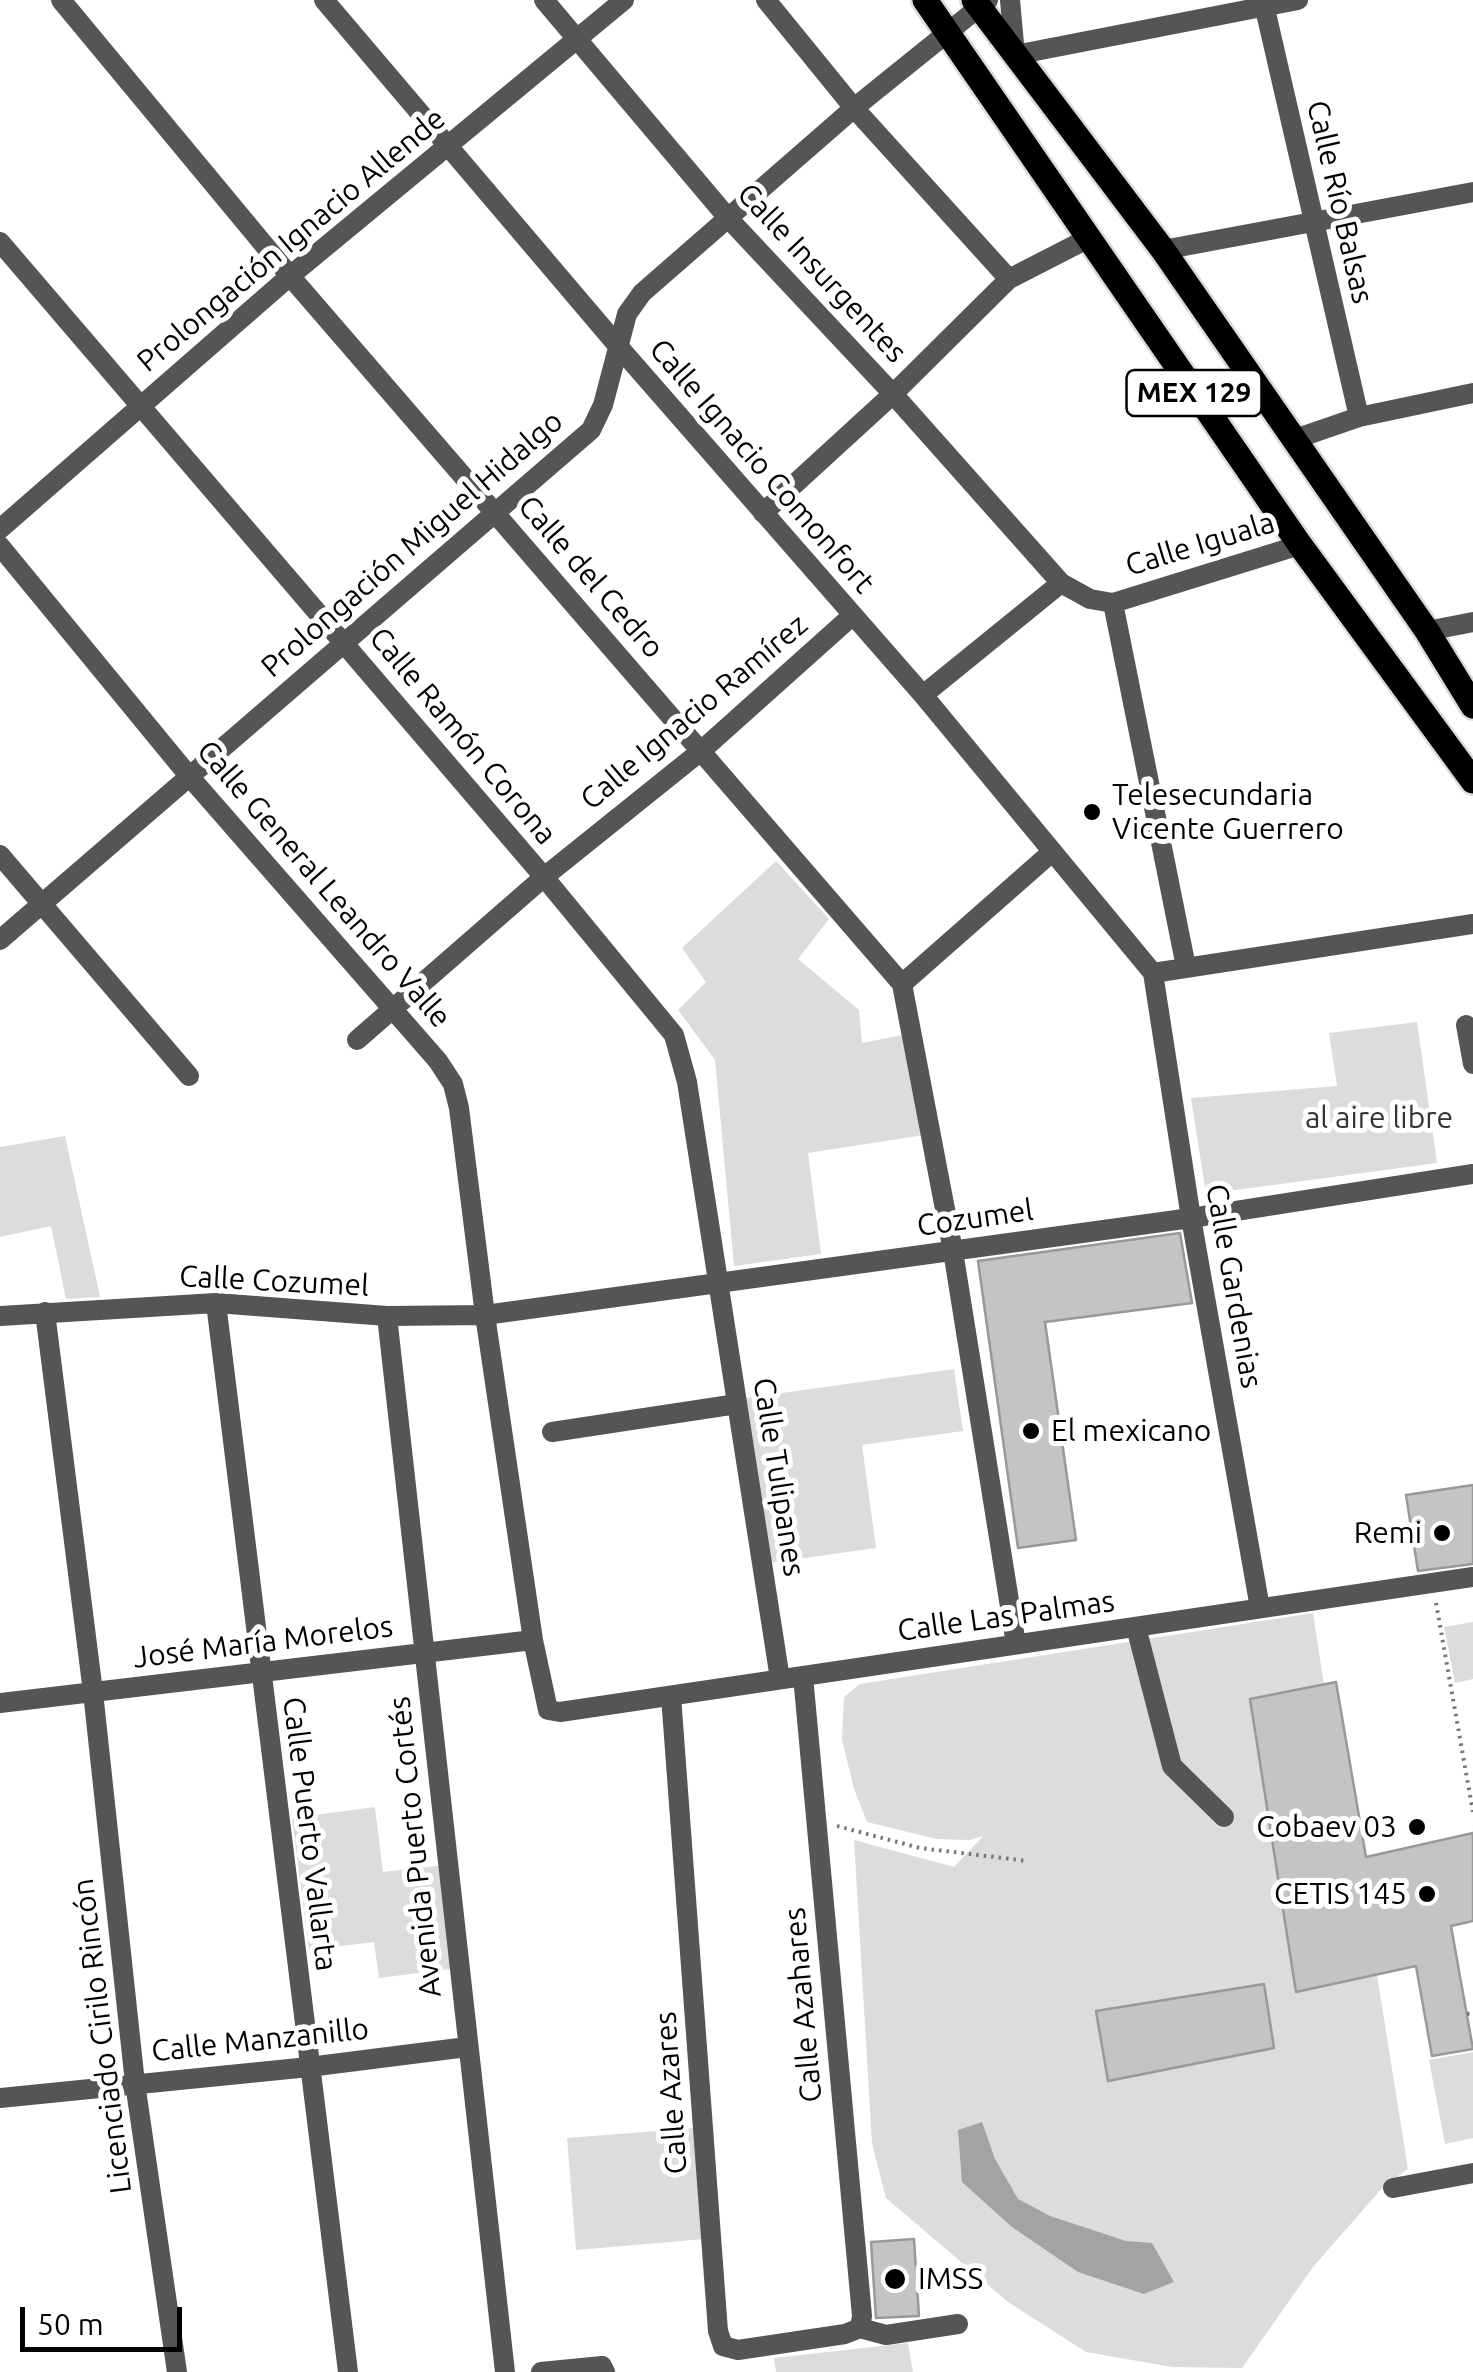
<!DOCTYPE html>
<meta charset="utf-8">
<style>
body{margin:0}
#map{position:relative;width:1473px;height:2372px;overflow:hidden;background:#fff;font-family:Ubuntu,sans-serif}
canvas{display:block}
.scale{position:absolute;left:20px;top:2307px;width:162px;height:45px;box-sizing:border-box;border:5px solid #000;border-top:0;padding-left:12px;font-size:30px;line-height:35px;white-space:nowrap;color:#000;-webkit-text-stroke:8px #fff;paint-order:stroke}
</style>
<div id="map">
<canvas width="1473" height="2372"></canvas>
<div class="scale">50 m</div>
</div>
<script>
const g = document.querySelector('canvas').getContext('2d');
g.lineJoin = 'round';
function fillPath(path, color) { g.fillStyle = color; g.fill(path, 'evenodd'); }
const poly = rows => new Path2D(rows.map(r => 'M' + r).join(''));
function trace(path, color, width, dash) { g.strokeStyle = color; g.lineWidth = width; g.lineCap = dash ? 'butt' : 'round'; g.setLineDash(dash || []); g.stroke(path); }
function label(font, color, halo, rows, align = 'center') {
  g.font = font + ' Ubuntu,sans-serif'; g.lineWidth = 10; g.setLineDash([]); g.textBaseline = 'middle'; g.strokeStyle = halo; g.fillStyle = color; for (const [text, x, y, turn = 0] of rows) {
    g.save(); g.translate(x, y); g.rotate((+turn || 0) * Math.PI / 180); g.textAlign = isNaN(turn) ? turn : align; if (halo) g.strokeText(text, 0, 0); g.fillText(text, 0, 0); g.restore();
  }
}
fillPath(poly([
 [776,861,829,919,798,959,859,1010,862,1043,917,1032,937,1133,808,1153,821,1254,734,1266,715,1060,678,1010,706,982,682,948],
 [1417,1022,1437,1163,1206,1194,1191,1098,1337,1086,1329,1033],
 [65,1136,100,1297,66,1299,51,1226,0,1237,0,1147],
 [954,1369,963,1431,862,1445,876,1548,769,1563,746,1398],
 [1313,1613,1324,1685,1250,1699,1296,1991,1377,1975,1408,2169,1384,2186,1313,2267,1242,2368,1172,2367,1086,2352,1008,2302,886,2198,872,2143,854,1840,954,1867,983,1836,970,1840,936,1839,867,1822,854,1789,842,1740,844,1697,860,1684],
 [1473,1622,1473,1679,1455,1683,1444,1627],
 [375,1807,383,1872,444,1865,458,1968,379,1978,374,1942,309,1950,292,1818],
 [1473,2052,1473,2138,1445,2144,1429,2060],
 [695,2128,705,2239,576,2250,567,2138],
 [908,2343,913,2372,776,2372,774,2358]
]), '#dcdcdc');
fillPath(poly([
 [982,2122,995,2159,1018,2199,1050,2216,1126,2241,1152,2243,1174,2282,1144,2294,1078,2272,1012,2227,962,2182,958,2130]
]), '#a3a3a3');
const building = poly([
 [1180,1233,1192,1303,1045,1322,1076,1540,1018,1548,978,1261,1180,1233],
 [1473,1485,1473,1564,1418,1571,1406,1495,1473,1485],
 [1336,1682,1366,1857,1473,1833,1473,1921,1451,1926,1473,2049,1432,2056,1416,1966,1296,1992,1250,1699,1336,1682],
 [1264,1984,1274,2048,1108,2081,1096,2011,1264,1984],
 [914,2239,919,2316,876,2318,871,2242,914,2239]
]);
fillPath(building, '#c4c4c4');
trace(building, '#999', 2.5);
const primary = poly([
 [925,0,1300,545,1473,781],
 [974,0,1163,250,1427,631,1473,706]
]);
trace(primary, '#dbdbdb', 30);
trace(poly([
 [1436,1603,1473,1812],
 [837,1826,920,1848,1028,1861],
 [1467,2014,1473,2013]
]), '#777', 4, [2.5, 5]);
trace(poly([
 [61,0,290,276,902,984,953,1251,1016,1644],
 [324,0,618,346,923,695,1153,973],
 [544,0,728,218,893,394,1061,583,1090,599,1113,603,1300,545],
 [766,0,854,108,1009,279],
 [1010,0,1015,55,1298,0],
 [1263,0,1359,417],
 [0,242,544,877,674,1035,687,1082,780,1679],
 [1163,250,1473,192],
 [1295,439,1359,417,1473,393],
 [763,513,893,394,1009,279,1087,239],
 [0,529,290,276,624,0],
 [0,546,189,776,438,1061,453,1084,459,1108,485,1315,533,1640,548,1710,560,1712,1473,1577],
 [1113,603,1186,967],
 [1427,631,1473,622],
 [923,695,1061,583],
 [0,855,189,1076],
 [0,940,591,430,603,405,627,314,642,293,854,108,988,0],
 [1153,973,1191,1218,1260,1608],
 [1153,973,1473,924],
 [902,984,1052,852],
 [1466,1025,1473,1064],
 [357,1040,544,877,701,751,853,615],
 [216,1303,348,2372],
 [45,1312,93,1692,135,2083,177,2372],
 [0,1316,216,1303,387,1316,485,1315,1191,1218,1473,1174],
 [387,1316,505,2372],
 [552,1432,737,1404],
 [1136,1627,1172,1766,1224,1817],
 [803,1676,862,2316,860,2328],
 [671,1696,718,2331,723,2346,738,2350,845,2334,860,2328],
 [0,1703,533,1640],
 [0,2098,309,2067,467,2047],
 [1393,2188,1473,2173],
 [860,2328,886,2335,958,2324],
 [541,2372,602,2366,605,2372]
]), '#555', 20);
trace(primary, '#000', 25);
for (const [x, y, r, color] of [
 [1092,812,10,"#000"],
 [1031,1431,10,"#000"],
 [1442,1533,10,"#000"],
 [1417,1827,10,"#000"],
 [1427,1894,10,"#000"],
 [895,2279,12,"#000"]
]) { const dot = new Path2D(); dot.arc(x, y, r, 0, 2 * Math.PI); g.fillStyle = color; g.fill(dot); trace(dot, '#fff', 4); }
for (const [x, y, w] of [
 [1194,393,135]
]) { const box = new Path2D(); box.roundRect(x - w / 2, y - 23, w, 46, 8); g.fillStyle = '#fff'; g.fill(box); trace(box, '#000', 2.5); }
label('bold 28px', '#000', null, [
 ["MEX 129",1194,393]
]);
label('30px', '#000', '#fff', [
 ["Calle Río Balsas",1340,202,77],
 ["Prolongación Ignacio Allende",291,240,-40],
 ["Calle Insurgentes",822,273,47],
 ["Calle Ignacio Comonfort",762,466,49],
 ["Prolongación Miguel Hidalgo",412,544,-41],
 ["Calle Iguala",1200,544,-17],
 ["Calle del Cedro",591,577,49],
 ["Calle Ignacio Ramírez",694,712,-40],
 ["Calle Ramón Corona",463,736,50],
 ["Calle General Leandro Valle",324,884,49],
 ["Cozumel",975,1218,-8],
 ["Calle Cozumel",274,1281,3],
 ["Calle Gardenias",1234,1286,80],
 ["Calle Tulipanes",779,1477,81],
 ["Calle Las Palmas",1006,1616,-8],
 ["José María Morelos",263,1642,-7],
 ["Calle Puerto Vallarta",310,1834,83],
 ["Avenida Puerto Cortés",415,1847,-96],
 ["Calle Azahares",803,2005,-95],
 ["Licenciado Cirilo Rincón",102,2036,-97],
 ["Calle Manzanillo",260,2040,-6],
 ["Calle Azares",671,2093,-94]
]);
label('30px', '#000', '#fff', [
 ["Telesecundaria",1112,795],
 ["Vicente Guerrero",1112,829],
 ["El mexicano",1051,1431],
 ["Remi",1422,1533,"right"],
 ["Cobaev 03",1397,1827,"right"],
 ["CETIS 145",1407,1894,"right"],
 ["IMSS",918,2279]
], 'left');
label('30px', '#333', '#fff', [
 ["al aire libre",1379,1118]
]);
</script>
